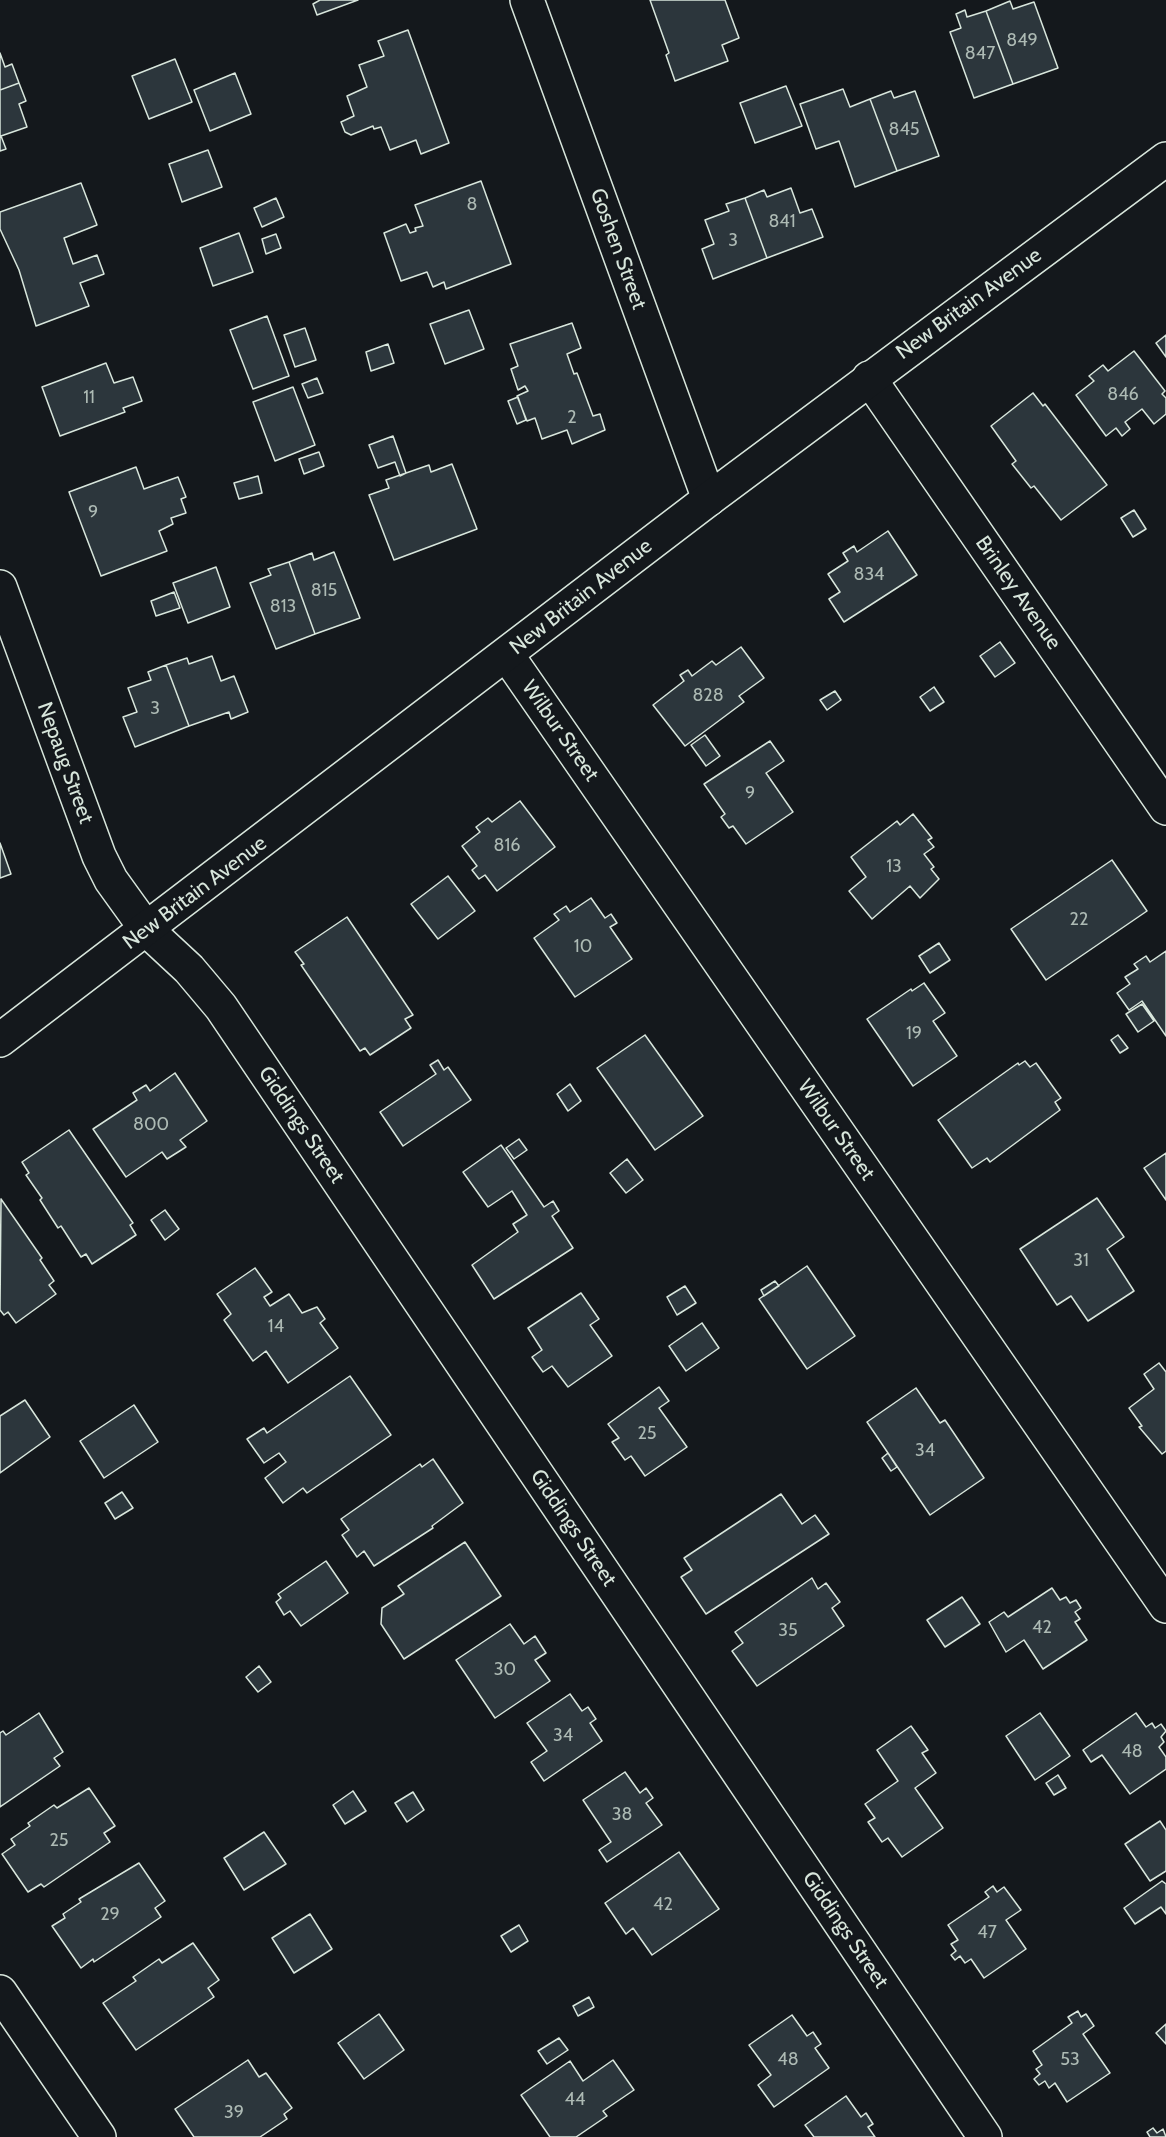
<!DOCTYPE html>
<style>
body{margin:0}
canvas{display:block;background:#14181c}
</style>
<canvas width="1166" height="2137"></canvas>
<script>
const g = document.querySelector('canvas').getContext('2d');
g.lineJoin = 'round';
function fillPath(path, color) { g.fillStyle = color; g.fill(path, 'evenodd'); }
const poly = rows => new Path2D(rows.map(r => 'M' + r).join(''));
function trace(path, color, width, dash) { g.strokeStyle = color; g.lineWidth = width; g.lineCap = dash ? 'butt' : 'round'; g.setLineDash(dash || []); g.stroke(path); }
function label(font, color, halo, rows, align = 'center') {
  g.font = font + ' Cabin,sans-serif'; g.lineWidth = 4.5; g.setLineDash([]); g.textBaseline = 'middle'; g.strokeStyle = halo; g.fillStyle = color; for (const [text, x, y, turn = 0] of rows) {
    g.save(); g.translate(x, y); g.rotate((+turn || 0) * Math.PI / 180); g.textAlign = isNaN(turn) ? turn : align; if (halo) g.strokeText(text, 0, 0); g.fillText(text, 0, 0); g.restore();
  }
}
const building = poly([
 [320,0,358,0,317,15,313,4,320,0],
 [650,0,725,0,739,38,722,45,728,61,675,81,666,55,669,53,650,0],
 [1010,1,1013,9,1034,2,1058,68,1013,84,986,11,1010,1],
 [965,10,967,17,986,11,1013,84,974,98,950,32,961,28,956,14,965,10],
 [408,30,449,143,421,154,416,140,390,150,381,127,374,129,373,126,351,135,345,132,341,122,354,116,347,96,367,87,359,65,384,56,378,41,408,30],
 [0,53,5,67,12,64,19,83,0,90,0,53],
 [175,59,192,102,149,119,132,76,175,59],
 [235,73,251,114,210,131,194,90,235,73],
 [19,83,26,101,19,104,27,127,1,136,6,149,0,151,0,90,19,83],
 [786,86,802,126,755,143,740,103,786,86],
 [843,89,850,107,870,99,897,171,855,187,839,141,816,149,800,104,843,89],
 [891,91,894,98,915,91,939,156,897,171,870,99,891,91],
 [208,150,222,187,182,202,169,164,208,150],
 [481,181,511,264,446,289,444,282,433,287,427,272,401,281,384,233,406,224,410,233,416,231,415,228,423,226,415,205,481,181],
 [81,183,97,225,64,238,73,264,97,255,104,274,80,283,89,306,36,326,19,270,0,229,0,212,81,183],
 [791,188,800,213,812,209,823,237,767,258,745,198,764,190,767,197,791,188],
 [276,198,284,217,262,227,254,208,276,198],
 [745,198,767,258,713,279,702,249,714,244,705,220,729,211,726,204,745,198],
 [239,233,253,272,213,286,200,248,239,233],
 [276,234,281,248,266,254,262,239,276,234],
 [469,310,484,349,445,364,430,324,469,310],
 [267,316,289,376,253,389,230,330,267,316],
 [572,323,581,348,567,354,574,374,577,373,593,416,600,414,605,430,572,444,567,430,542,439,535,418,527,421,517,396,528,391,525,386,518,390,511,369,518,366,510,344,572,323],
 [305,328,316,360,295,367,284,335,305,328],
 [1166,335,1166,357,1156,343,1166,335],
 [388,344,394,363,371,371,366,352,388,344],
 [1134,351,1165,391,1162,394,1166,398,1166,414,1154,424,1142,409,1125,422,1130,429,1122,436,1116,428,1106,436,1076,395,1094,381,1089,376,1103,365,1108,371,1134,351],
 [106,363,114,383,133,377,142,401,123,408,125,412,60,436,42,387,106,363],
 [317,378,323,393,308,398,302,384,317,378],
 [293,387,315,445,275,461,253,402,293,387],
 [1033,393,1043,406,1045,404,1107,485,1061,520,1034,486,1031,488,1012,464,1016,461,991,426,1033,393],
 [518,397,526,420,517,424,508,401,518,397],
 [393,436,406,473,400,476,395,462,378,468,369,445,393,436],
 [319,452,324,466,304,474,299,459,319,452],
 [452,464,477,529,394,560,369,495,389,488,386,480,429,465,431,472,452,464],
 [136,467,144,489,178,477,186,497,181,499,186,513,171,518,173,524,159,531,167,551,101,576,69,492,136,467],
 [258,476,262,493,239,499,234,483,258,476],
 [1134,510,1146,529,1133,537,1121,518,1134,510],
 [888,531,917,575,844,622,829,599,840,592,828,574,848,561,843,553,854,546,857,552,888,531],
 [334,552,360,618,315,634,289,562,312,553,314,560,334,552],
 [289,562,315,634,276,649,250,583,271,575,268,569,289,562],
 [216,567,230,607,188,623,173,583,216,567],
 [174,592,180,608,156,616,151,601,174,592],
 [1000,642,1015,663,995,677,980,656,1000,642],
 [741,647,764,678,739,696,744,702,685,746,653,705,684,681,680,675,688,670,692,676,712,661,716,665,741,647],
 [212,656,221,681,234,676,248,712,231,719,229,712,189,726,166,665,187,658,189,664,212,656],
 [166,665,189,726,135,747,123,717,137,712,128,688,151,680,148,672,166,665],
 [934,687,944,702,930,711,920,697,934,687],
 [835,691,841,700,827,710,820,700,835,691],
 [705,735,720,756,706,766,691,745,705,735],
 [770,741,784,761,766,773,793,812,746,844,733,826,729,828,721,817,725,814,704,784,770,741],
 [520,801,555,847,497,891,485,875,479,879,472,870,477,866,462,846,480,832,476,827,488,818,492,822,520,801],
 [913,814,932,838,928,840,934,847,924,854,934,867,931,869,939,879,920,898,910,886,872,919,849,891,866,877,851,857,897,821,900,825,913,814],
 [0,843,11,874,0,878,0,843],
 [1112,860,1147,911,1046,980,1011,929,1112,860],
 [448,876,475,911,438,939,411,904,448,876],
 [591,898,605,918,611,914,617,923,610,927,632,959,575,997,534,938,559,920,554,914,566,906,570,912,591,898],
 [347,917,413,1015,405,1019,411,1028,370,1055,365,1048,360,1051,301,965,304,964,295,952,347,917],
 [939,943,950,960,930,973,919,956,939,943],
 [1166,951,1166,1036,1142,1001,1129,1010,1117,993,1130,984,1125,977,1138,969,1134,964,1146,956,1150,962,1166,951],
 [924,983,945,1013,933,1021,957,1056,913,1086,867,1019,911,989,912,991,924,983],
 [1142,1004,1154,1021,1138,1032,1126,1014,1142,1004],
 [645,1035,703,1116,655,1150,597,1068,645,1035],
 [1118,1035,1128,1048,1120,1053,1111,1040,1118,1035],
 [438,1060,444,1070,448,1067,471,1100,403,1146,380,1112,436,1074,430,1065,438,1060],
 [1025,1061,1030,1067,1036,1063,1061,1098,1055,1102,1060,1110,990,1162,987,1158,972,1168,938,1120,1018,1063,1019,1065,1025,1061],
 [175,1073,207,1121,180,1140,186,1147,167,1159,162,1152,126,1177,93,1129,137,1100,133,1093,146,1085,150,1091,175,1073],
 [570,1084,581,1101,568,1111,557,1094,570,1084],
 [69,1130,133,1223,130,1225,136,1235,92,1264,86,1254,81,1257,61,1226,58,1228,40,1200,42,1198,26,1175,29,1173,22,1162,69,1130],
 [519,1139,527,1150,514,1159,506,1148,519,1139],
 [501,1145,544,1207,553,1201,559,1211,552,1216,573,1248,494,1299,472,1265,518,1232,513,1224,527,1215,512,1191,488,1207,463,1172,501,1145],
 [1166,1153,1166,1200,1144,1168,1166,1153],
 [627,1159,643,1180,626,1193,610,1173,627,1159],
 [1097,1198,1124,1237,1107,1249,1134,1291,1088,1321,1071,1296,1057,1305,1020,1249,1097,1198],
 [1,1199,42,1258,40,1260,54,1281,49,1285,56,1294,16,1323,8,1312,4,1315,0,1310,1,1199],
 [165,1210,179,1229,165,1240,151,1220,165,1210],
 [807,1266,855,1336,807,1369,759,1299,807,1266],
 [255,1268,272,1292,264,1297,270,1306,289,1294,302,1313,317,1307,325,1319,320,1323,338,1348,288,1383,266,1351,253,1361,224,1320,231,1314,217,1294,255,1268],
 [775,1281,779,1286,764,1296,761,1290,775,1281],
 [685,1286,696,1303,677,1315,667,1297,685,1286],
 [581,1293,599,1319,590,1325,612,1356,568,1387,552,1366,543,1372,532,1357,542,1350,528,1328,581,1293],
 [702,1323,719,1348,686,1371,669,1346,702,1323],
 [1159,1363,1166,1372,1166,1451,1162,1454,1139,1427,1142,1426,1129,1408,1154,1389,1144,1374,1159,1363],
 [350,1376,391,1435,307,1493,303,1488,283,1503,265,1478,286,1462,279,1453,264,1463,247,1439,264,1428,267,1433,350,1376],
 [659,1387,669,1401,659,1408,687,1447,645,1476,631,1456,625,1460,612,1442,619,1438,608,1424,659,1387],
 [916,1388,940,1423,945,1420,984,1478,930,1515,867,1422,916,1388],
 [25,1400,50,1437,0,1473,0,1416,25,1400],
 [134,1405,158,1442,104,1478,80,1441,134,1405],
 [888,1453,897,1467,891,1471,882,1458,888,1453],
 [433,1459,463,1503,432,1526,433,1528,374,1566,364,1551,357,1557,342,1535,349,1530,341,1519,420,1464,422,1467,433,1459],
 [122,1492,133,1508,115,1519,105,1503,122,1492],
 [781,1494,802,1524,815,1515,829,1534,706,1614,681,1577,692,1570,684,1558,781,1494],
 [465,1542,501,1596,404,1659,381,1624,382,1608,404,1594,398,1586,465,1542],
 [326,1561,348,1593,301,1626,290,1611,284,1615,276,1602,281,1598,278,1594,326,1561],
 [812,1578,818,1589,826,1583,840,1602,832,1608,844,1626,757,1686,732,1651,743,1643,735,1632,812,1578],
 [1052,1588,1060,1600,1066,1597,1070,1603,1076,1600,1081,1608,1075,1612,1080,1619,1075,1622,1087,1640,1043,1669,1024,1640,1006,1652,989,1622,1004,1612,1008,1617,1052,1588],
 [962,1597,980,1624,945,1647,927,1620,962,1597],
 [510,1624,524,1644,535,1636,546,1653,535,1660,550,1681,495,1718,456,1660,510,1624],
 [259,1666,271,1682,258,1692,246,1677,259,1666],
 [570,1694,582,1711,588,1707,596,1719,590,1723,602,1741,544,1781,531,1762,547,1751,527,1723,570,1694],
 [39,1713,63,1752,54,1758,60,1766,0,1807,0,1733,3,1731,6,1735,39,1713],
 [1040,1713,1070,1756,1035,1780,1006,1736,1040,1713],
 [1136,1713,1146,1727,1152,1723,1155,1728,1161,1724,1166,1731,1161,1737,1164,1742,1159,1747,1166,1757,1166,1769,1130,1794,1102,1755,1091,1762,1083,1750,1136,1713],
 [911,1726,928,1750,922,1753,936,1773,915,1788,943,1828,902,1857,888,1838,882,1842,868,1822,875,1818,865,1804,898,1781,877,1750,911,1726],
 [625,1772,640,1793,646,1788,653,1798,646,1803,662,1825,607,1862,599,1850,611,1842,583,1800,625,1772],
 [1058,1775,1066,1788,1054,1795,1046,1783,1058,1775],
 [89,1788,115,1826,104,1833,110,1842,44,1887,41,1884,28,1892,2,1854,15,1845,11,1839,30,1826,28,1823,54,1805,57,1808,89,1788],
 [353,1791,366,1811,345,1824,333,1805,353,1791],
 [413,1792,424,1810,407,1822,395,1803,413,1792],
 [1160,1821,1166,1830,1166,1871,1150,1881,1125,1844,1160,1821],
 [264,1832,286,1864,244,1890,224,1858,264,1832],
 [679,1852,719,1909,652,1955,633,1928,626,1934,605,1903,679,1852],
 [139,1863,165,1901,155,1908,161,1917,94,1962,93,1959,81,1968,52,1926,65,1918,63,1914,81,1902,79,1899,139,1863],
 [1162,1881,1166,1884,1166,1914,1161,1907,1135,1924,1124,1908,1162,1881],
 [993,1886,997,1892,1004,1887,1021,1910,1006,1920,1026,1949,984,1978,971,1959,965,1963,960,1956,955,1960,951,1955,956,1951,951,1944,958,1940,948,1925,989,1897,985,1892,993,1886],
 [310,1914,332,1949,294,1973,272,1938,310,1914],
 [519,1925,528,1941,511,1952,501,1936,519,1925],
 [193,1943,219,1980,208,1988,214,1997,136,2050,103,2003,136,1981,133,1977,159,1959,162,1963,193,1943],
 [589,1997,594,2007,578,2016,573,2006,589,1997],
 [1078,2011,1081,2017,1086,2014,1094,2026,1083,2034,1110,2073,1067,2102,1055,2083,1049,2088,1045,2081,1039,2085,1034,2079,1040,2074,1036,2069,1042,2065,1033,2051,1072,2023,1068,2017,1078,2011],
 [379,2014,404,2050,364,2079,338,2043,379,2014],
 [792,2015,807,2036,813,2032,821,2044,815,2048,829,2068,774,2107,758,2085,771,2075,749,2045,792,2015],
 [1166,2024,1166,2044,1156,2033,1166,2024],
 [559,2038,568,2050,547,2064,538,2051,559,2038],
 [248,2060,259,2077,266,2073,292,2108,284,2114,287,2119,260,2137,194,2137,175,2109,248,2060],
 [613,2060,634,2090,603,2111,607,2116,576,2137,550,2137,521,2095,570,2061,583,2081,613,2060],
 [846,2096,861,2117,866,2113,873,2124,868,2127,875,2137,814,2137,805,2125,846,2096],
 [1153,2128,1157,2133,1163,2129,1166,2137,1150,2137,1147,2132,1153,2128]
]);
fillPath(building, '#2c363c');
trace(building, '#d8e6dc', 1.5);
const minor = poly([
 [527,0,709,499],
 [869,378,1166,808],
 [0,587,99,856,111,880,147,930,189,969,221,1007,985,2137],
 [507,655,1166,1606],
 [0,1992,99,2137]
]);
const secondary = poly([
 [0,1040,709,499,1166,159]
]);
trace(minor, '#d8e6dc', 36);
trace(secondary, '#d8e6dc', 36);
trace(minor, '#14181c', 33);
trace(secondary, '#14181c', 33);
label('18px', '#adbab4', null, [
 ["849",1022,41],
 ["847",980,54],
 ["845",904,130],
 ["8",472,205],
 ["841",782,222],
 ["3",733,241],
 ["846",1123,395],
 ["11",89,398],
 ["2",572,418],
 ["9",93,513],
 ["834",869,575],
 ["815",324,591],
 ["813",283,607],
 ["828",708,696],
 ["3",155,709],
 ["9",750,794],
 ["816",507,846],
 ["13",894,867],
 ["22",1079,920],
 ["10",583,947],
 ["19",914,1034],
 ["800",151,1125],
 ["31",1081,1261],
 ["14",276,1327],
 ["25",647,1434],
 ["34",925,1451],
 ["42",1042,1628],
 ["35",788,1631],
 ["30",505,1670],
 ["34",563,1736],
 ["48",1132,1752],
 ["38",622,1815],
 ["25",59,1841],
 ["42",663,1905],
 ["29",110,1915],
 ["47",987,1933],
 ["48",788,2060],
 ["53",1070,2060],
 ["44",575,2100],
 ["39",234,2113]
]);
label('21px', '#d8e6dc', '#14181c', [
 ["Goshen Street",618,249,70],
 ["New Britain Avenue",969,304,-36],
 ["Brinley Avenue",1018,593,55],
 ["New Britain Avenue",581,597,-38],
 ["Wilbur Street",560,731,55],
 ["Nepaug Street",65,763,70],
 ["New Britain Avenue",195,893,-37],
 ["Giddings Street",301,1125,56],
 ["Wilbur Street",836,1130,55],
 ["Giddings Street",573,1528,56],
 ["Giddings Street",845,1930,56]
]);
</script>
